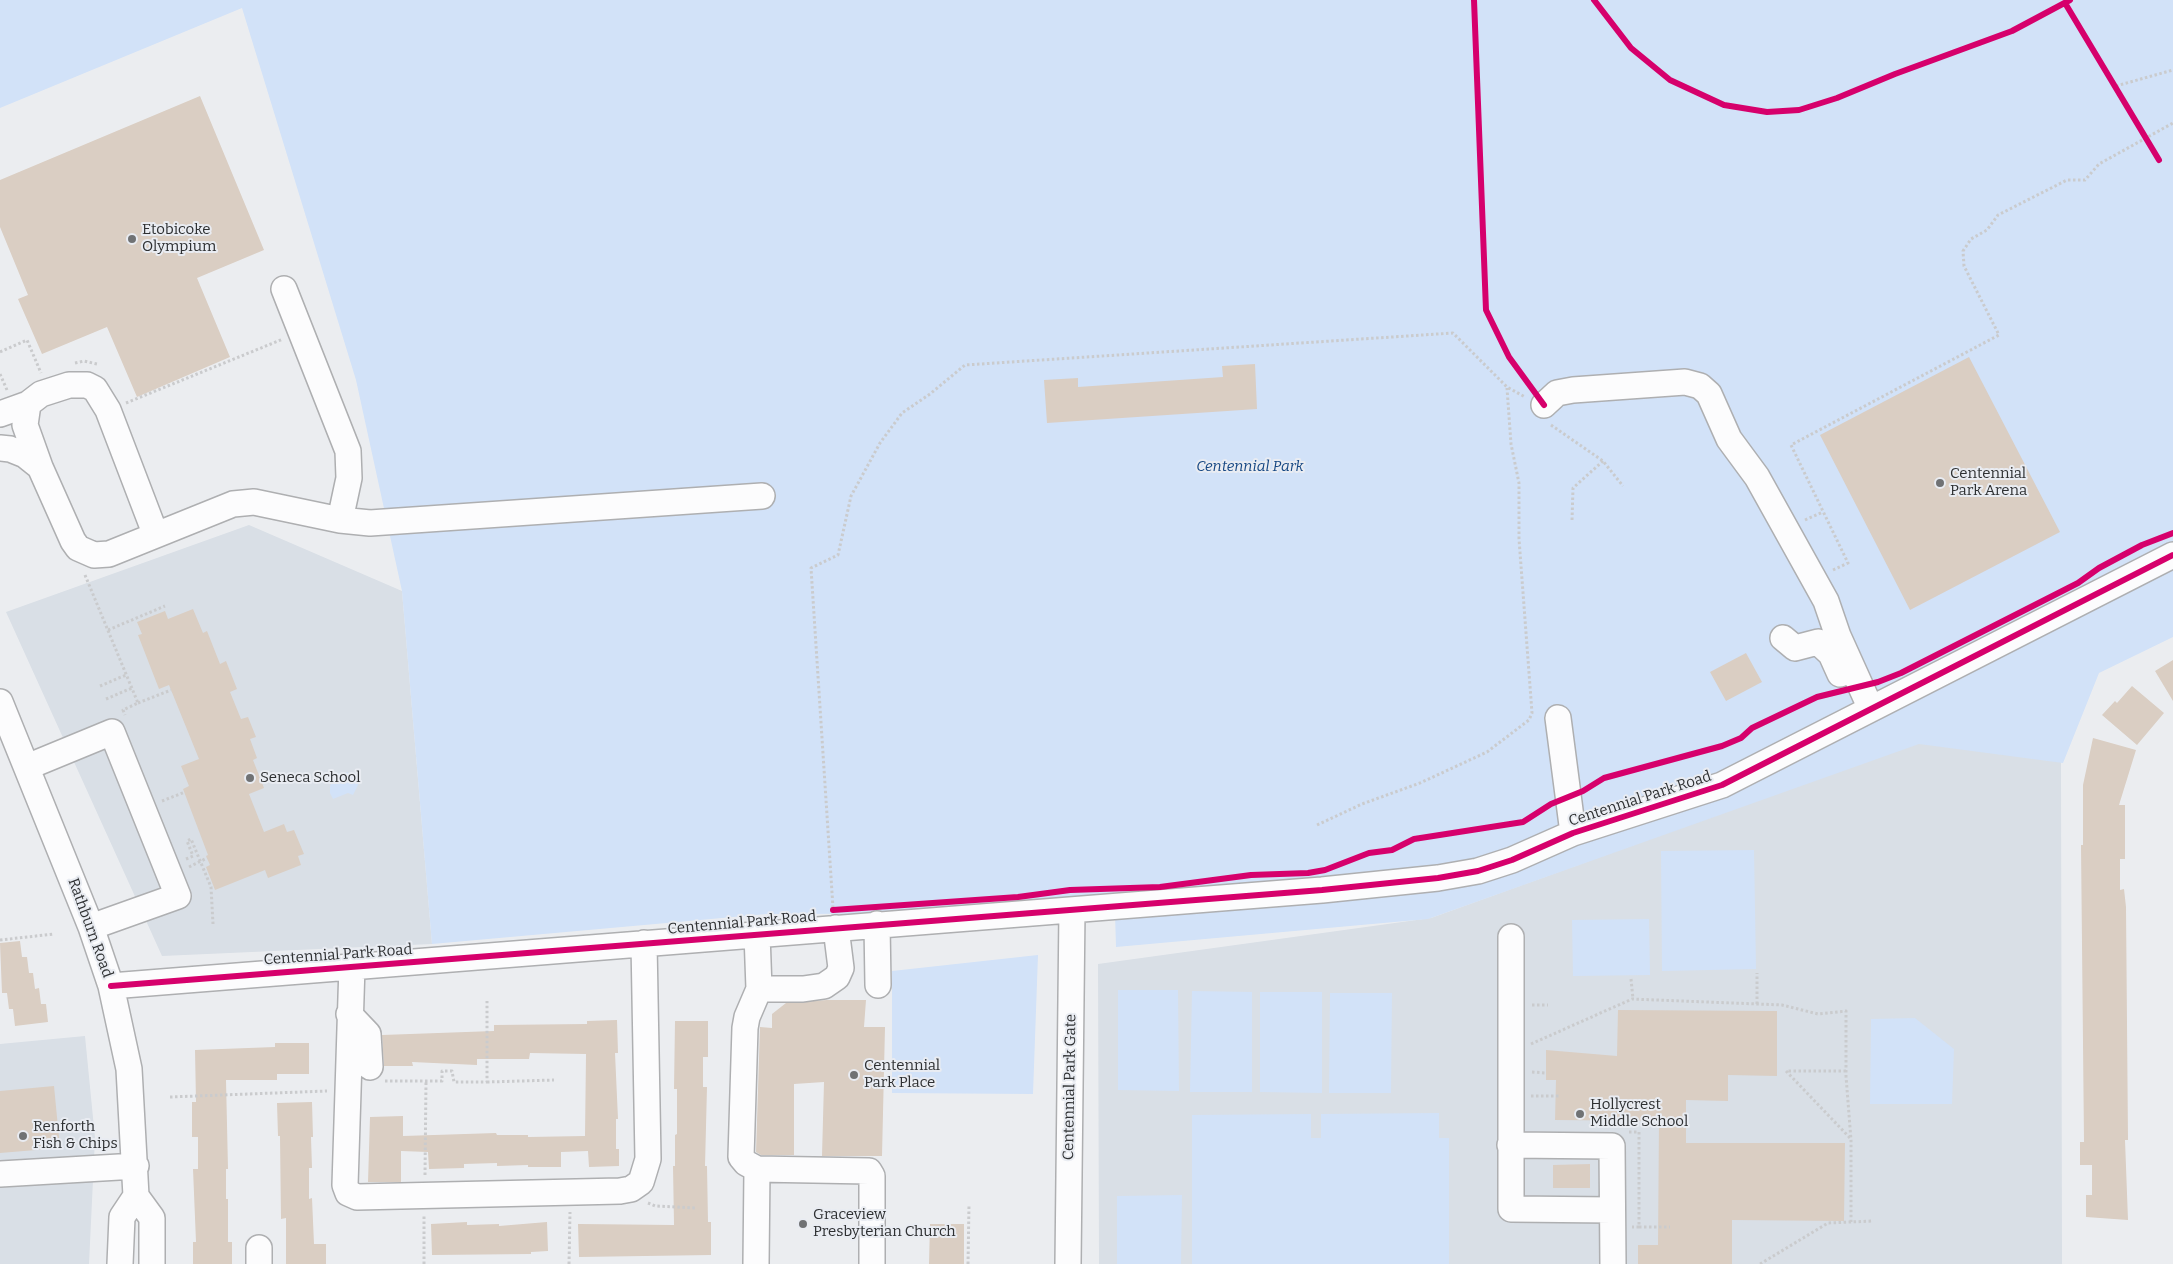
<!DOCTYPE html>
<style>
body{margin:0}
canvas{display:block;background:#ebedf0}
</style>
<canvas width="2173" height="1264"></canvas>
<script>
const g = document.querySelector('canvas').getContext('2d');
g.lineJoin = 'round';
function fillPath(path, color) { g.fillStyle = color; g.fill(path, 'evenodd'); }
const poly = rows => new Path2D(rows.map(r => 'M' + r).join(''));
function trace(path, color, width, dash) { g.strokeStyle = color; g.lineWidth = width; g.lineCap = dash ? 'butt' : 'round'; g.setLineDash(dash || []); g.stroke(path); }
function label(font, color, halo, rows, align = 'center') {
  g.font = font + ' Bitter,serif'; g.lineWidth = 4; g.setLineDash([]); g.textBaseline = 'middle'; g.strokeStyle = halo; g.fillStyle = color; for (const [text, x, y, turn = 0] of rows) {
    g.save(); g.translate(x, y); g.rotate((+turn || 0) * Math.PI / 180); g.textAlign = isNaN(turn) ? turn : align; if (halo) g.strokeText(text, 0, 0); g.fillText(text, 0, 0); g.restore();
  }
}
fillPath(poly([
 [249,525,402,591,432,944,162,956,6,612],
 [1917,743,2061,762,2062,1264,1099,1264,1098,964,1431,918],
 [85,1036,95,1138,89,1264,0,1264,0,1044]
]), '#d9dfe6');
fillPath(poly([
 [0,0,2173,0,2173,637,2099,673,2063,763,1919,744,1428,919,1116,947,1115,913,767,914,432,944,402,591,356,380,242,8,0,108],
 [347,772,360,781,353,795,348,793,333,799,330,793,330,786,337,773,344,774],
 [1754,850,1756,969,1662,971,1661,851],
 [1649,919,1650,975,1573,976,1572,920],
 [1038,955,1033,1094,892,1093,892,971],
 [1118,990,1178,990,1179,1091,1118,1090],
 [1192,991,1252,992,1252,1092,1190,1092],
 [1260,992,1322,992,1322,1093,1260,1092],
 [1330,993,1392,993,1391,1093,1329,1093],
 [1915,1018,1954,1049,1952,1104,1870,1104,1871,1019],
 [1439,1113,1439,1138,1449,1138,1449,1264,1192,1264,1192,1115,1311,1114,1311,1138,1321,1138,1321,1114],
 [1182,1195,1181,1264,1117,1264,1117,1196]
]), '#d2e2f8');
fillPath(poly([
 [200,96,264,250,197,278,230,357,137,397,107,327,42,354,18,299,28,295,0,227,0,180],
 [1969,357,2060,532,1910,610,1820,435],
 [1255,364,1257,409,1047,423,1044,380,1078,378,1078,387,1223,377,1222,366],
 [193,609,203,633,207,631,220,664,226,661,237,689,230,692,241,719,248,717,256,737,250,739,257,758,253,760,264,788,249,794,264,832,284,824,287,832,294,830,304,854,298,856,301,865,268,878,265,870,215,890,206,867,210,865,206,856,208,855,183,789,189,786,181,766,199,759,169,685,159,689,138,635,142,634,137,622,165,611,168,619],
 [1746,653,1762,682,1726,701,1710,672],
 [2173,660,2173,701,2155,671],
 [2132,686,2164,713,2137,745,2102,715,2115,701,2117,703],
 [2093,738,2136,750,2119,805,2125,805,2125,859,2120,859,2120,890,2124,889,2126,907,2128,1140,2125,1140,2128,1220,2086,1217,2086,1195,2092,1195,2092,1165,2080,1165,2080,1142,2084,1142,2081,845,2083,845,2083,785],
 [20,941,22,957,27,957,29,973,33,973,35,989,39,988,41,1004,46,1004,48,1022,15,1026,13,1009,9,1009,7,993,2,993,0,943],
 [827,1000,866,1000,864,1027,885,1027,882,1156,822,1156,824,1082,794,1084,794,1155,761,1155,756,1152,760,1027,772,1028,772,1014,786,1003],
 [1618,1010,1777,1011,1777,1076,1728,1075,1728,1101,1686,1100,1686,1143,1845,1143,1844,1221,1732,1220,1732,1264,1638,1264,1638,1245,1658,1245,1659,1121,1555,1120,1556,1080,1546,1080,1546,1050,1617,1056],
 [617,1020,618,1053,615,1053,618,1119,616,1119,616,1149,619,1149,619,1166,589,1167,588,1151,561,1152,561,1167,528,1167,528,1165,497,1166,497,1163,464,1164,464,1168,429,1169,428,1152,401,1151,401,1182,368,1182,370,1117,403,1116,403,1136,496,1133,497,1135,528,1135,528,1137,585,1136,586,1054,530,1053,529,1059,477,1059,477,1065,412,1062,413,1066,384,1066,382,1035,494,1031,494,1025,587,1024,587,1021],
 [675,1021,708,1021,708,1057,703,1057,703,1087,707,1087,705,1166,707,1166,708,1222,711,1222,711,1255,579,1257,578,1224,674,1225,673,1166,675,1166,675,1135,677,1134,677,1089,674,1089],
 [275,1043,309,1043,309,1074,277,1074,277,1080,226,1080,228,1169,226,1169,226,1199,228,1199,228,1242,232,1242,232,1264,193,1264,193,1242,196,1242,193,1169,198,1169,198,1137,192,1137,192,1102,196,1102,195,1050,275,1047],
 [54,1086,60,1148,0,1153,0,1091],
 [312,1102,313,1137,311,1137,312,1168,309,1168,309,1199,312,1198,314,1244,326,1244,326,1264,286,1264,286,1218,281,1219,280,1136,278,1136,277,1103],
 [1590,1164,1590,1188,1553,1188,1553,1165],
 [467,1222,467,1225,499,1224,499,1226,547,1222,548,1251,531,1252,531,1254,432,1255,431,1224],
 [930,1224,964,1224,964,1264,929,1264]
]), '#dacec3');
const minor = poly([
 [284,289,348,451,349,478,340,520],
 [28,404,25,425,40,467],
 [1544,405,1557,393,1573,390,1685,382,1700,386,1709,394,1729,439,1757,477,1826,601,1838,636,1871,709],
 [0,414,28,404,41,394,69,385,87,385,95,389,108,410,155,533],
 [0,448,10,449,25,455,40,467,73,541,78,548,94,555,109,554,233,504,254,502,340,520,370,523,762,496],
 [1783,638,1795,648,1818,642,1831,654,1840,674],
 [0,702,91,927,111,986,129,1069,136,1196,122,1217,120,1264],
 [1558,718,1573,833],
 [27,767,112,732,143,809,178,896,91,927],
 [877,924,878,985],
 [757,934,759,989,803,989,824,986,837,977,841,968,836,928],
 [1511,937,1511,1209,1612,1210],
 [352,966,345,1185,348,1193,357,1197,620,1191,631,1189,641,1182,648,1159,644,943],
 [111,986,1322,890,1438,878,1478,871,1512,860,1573,833,1722,785,2173,555],
 [759,989,747,1017,745,1028,741,1157,746,1163,757,1169,869,1171,872,1176,872,1264],
 [349,1014,368,1034,370,1067],
 [1510,1145,1612,1146,1613,1264],
 [0,1174,136,1166],
 [136,1196,152,1218,152,1264],
 [259,1248,259,1264],
 [756,1264,757,1169],
 [1068,1264,1072,910]
]);
trace(minor, '#aeafb1', 28);
trace(poly([
 [2070,0,2065,3,2159,160],
 [2116,86,2173,70],
 [0,352,27,340,41,373],
 [75,363,84,361,97,364],
 [0,374,7,390],
 [126,403,283,339],
 [1551,425,1603,461,1623,486],
 [1572,520,1573,488,1603,461],
 [1805,520,1823,512],
 [1833,570,1848,563,1791,445,1999,335,1964,266,1963,251,1971,239,1987,230,1998,215,2067,180,2085,180,2099,164,2173,123],
 [85,575,138,703,123,710,125,715],
 [108,630,165,606],
 [100,686,126,675],
 [106,699,132,688],
 [138,703,171,690],
 [162,801,185,792],
 [1317,825,1362,804,1420,783,1487,752,1529,720,1532,713,1519,539,1519,483,1511,444,1507,388],
 [186,859,193,856,187,841,191,839,211,887,213,924],
 [189,867,207,858],
 [833,908,811,568,838,555,851,496,880,443,902,413,930,394,965,365,1453,333,1507,387,1525,397],
 [0,940,54,934],
 [1631,979,1633,999],
 [1757,1004,1757,973],
 [1532,1005,1548,1005],
 [1531,1044,1632,999,1782,1005,1818,1014,1846,1011,1846,1076,1851,1140,1851,1222],
 [1846,1071,1786,1071,1851,1139],
 [1532,1072,1546,1073],
 [385,1081,442,1081,442,1071,452,1071,454,1082,487,1082,487,1001],
 [487,1082,554,1080],
 [1531,1096,1561,1096],
 [170,1097,327,1091],
 [1629,1132,1639,1132,1639,1227,1632,1227],
 [425,1175,426,1081],
 [648,1203,655,1206,696,1208],
 [1639,1227,1670,1227],
 [424,1264,424,1216],
 [569,1264,570,1212],
 [968,1264,969,1205],
 [1760,1264,1828,1223,1873,1221]
]), '#cacbcd', 3, [2.5, 2.5]);
trace(minor, '#fcfcfd', 25);
trace(poly([
 [1474,0,1486,310,1509,357,1544,405],
 [1594,0,1631,48,1670,80,1724,105,1767,112,1799,110,1837,98,1895,74,2012,31,2070,0],
 [2065,3,2159,160],
 [833,910,1018,897,1070,890,1160,887,1251,875,1308,873,1325,870,1369,853,1392,850,1414,839,1523,822,1551,804,1583,791,1604,778,1722,746,1741,738,1752,728,1817,697,1878,682,1901,673,2078,583,2099,568,2142,545,2173,533],
 [111,986,1322,890,1438,878,1478,871,1512,860,1573,833,1722,785,2173,555]
]), '#d6006c', 6);
for (const [x, y, r, color] of [
 [132,239,5,"#707274"],
 [1940,483,5,"#707274"],
 [250,778,5,"#707274"],
 [854,1075,5,"#707274"],
 [1580,1114,5,"#707274"],
 [23,1136,5,"#707274"],
 [803,1224,5,"#707274"]
]) { const dot = new Path2D(); dot.arc(x, y, r, 0, 2 * Math.PI); g.fillStyle = color; g.fill(dot); trace(dot, '#e9ecf2', 2); }
label('15px', '#2e3032', '#e9ecf2', [
 ["Etobicoke",142,230],
 ["Olympium",142,247],
 ["Centennial",1950,474],
 ["Park Arena",1950,491],
 ["Seneca School",260,778],
 ["Centennial",864,1066],
 ["Park Place",864,1083],
 ["Hollycrest",1590,1105],
 ["Middle School",1590,1122],
 ["Renforth",33,1127],
 ["Fish & Chips",33,1144],
 ["Graceview",813,1215],
 ["Presbyterian Church",813,1232]
], 'left');
label('italic 15px', '#174884', '#e9ecf2', [
 ["Centennial Park",1250,467]
]);
label('15px', '#2e3032', '#e9ecf2', [
 ["Centennial Park Road",1640,799,-18],
 ["Centennial Park Road",742,923,-5],
 ["Rathburn Road",90,928,70],
 ["Centennial Park Road",338,955,-4],
 ["Centennial Park Gate",1070,1087,-89]
]);
</script>
